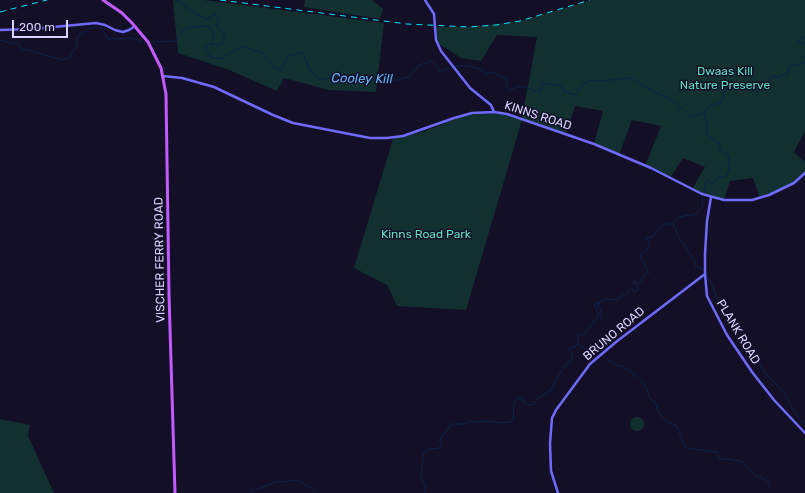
<!DOCTYPE html>
<style>
body{margin:0}
#map{position:relative;width:805px;height:493px;overflow:hidden;background:#130f26;font-family:Rubik,sans-serif}
canvas{display:block}
.scale{position:absolute;left:12px;top:20px;width:56px;height:18px;box-sizing:border-box;border:2px solid #d9d4ff;border-top:0;padding-left:5px;font-size:12px;line-height:14px;white-space:nowrap;color:#d9d4ff;-webkit-text-stroke:3px #130f26;paint-order:stroke}
</style>
<div id="map">
<canvas width="805" height="493"></canvas>
<div class="scale">200 m</div>
</div>
<script>
const g = document.querySelector('canvas').getContext('2d');
g.lineJoin = 'round';
function fillPath(path, color) { g.fillStyle = color; g.fill(path, 'evenodd'); }
const poly = rows => new Path2D(rows.map(r => 'M' + r).join(''));
function trace(path, color, width, dash) { g.strokeStyle = color; g.lineWidth = width; g.lineCap = dash ? 'butt' : 'round'; g.setLineDash(dash || []); g.stroke(path); }
function label(font, color, halo, rows, align = 'center') {
  g.font = font + ' Rubik,sans-serif'; g.lineWidth = 3; g.setLineDash([]); g.textBaseline = 'middle'; g.strokeStyle = halo; g.fillStyle = color; for (const [text, x, y, turn = 0] of rows) {
    g.save(); g.translate(x, y); g.rotate((+turn || 0) * Math.PI / 180); g.textAlign = isNaN(turn) ? turn : align; if (halo) g.strokeText(text, 0, 0); g.fillText(text, 0, 0); g.restore();
  }
}
fillPath(poly([
 [173,0,204,0,384,23,376,92,329,90,284,78,277,91,229,70,178,53],
 [305,0,372,0,383,9,380,19,304,7],
 [592,0,805,0,805,131,794,152,805,162,805,172,794,183,760,198,753,178,730,181,724,200,707,196,692,189,705,167,683,158,670,178,645,166,661,126,632,120,619,155,594,144,603,111,575,106,566,134,522,118,537,37,497,35,481,61,461,58,436,42,435,27,467,27,506,23,528,19],
 [488,113,507,115,522,120,466,310,397,306,387,285,354,268,393,139,425,131,463,116],
 '630 424a7 7 0 1 1 14 0a7 7 0 1 1-14 0Z',
 [0,419,30,425,28,436,54,493,0,493]
]), '#12302f');
trace(poly([
 [174,0,183,3,185,7,206,19,214,15,218,16,217,28,225,34,221,45,213,44,204,46,210,57,222,59,231,52,243,46,264,54,275,69,282,69,288,56,302,52,311,72,320,79,364,78,392,81,409,77,419,65,432,61,440,71,456,66,469,66,482,70,487,74,493,72,508,80,506,84,510,90,520,86,540,92,542,83,561,86,565,92,575,95,584,83,592,80,600,81,631,78,654,92,672,100,692,117,704,113,711,105,721,103,724,93,728,88,736,89,746,89,748,84,751,83,752,90,759,90,761,84,768,81,771,76,780,78,783,75,788,75,788,67,805,63,802,58,805,55],
 [805,37,798,40,799,44,805,43],
 [0,40,12,43,18,43,22,50,24,49,62,60,69,58,77,45,77,37,88,29,97,27,102,29,108,39,131,38,141,41],
 [153,42,176,41,180,33,188,28,200,26,210,27,213,32,213,44],
 [673,223,680,239,694,260,696,266,702,269],
 [706,271,707,277,712,285,725,317,738,329,765,373,777,385,786,396,798,417,802,422,804,422],
 [596,307,594,305,596,303,599,303],
 [599,307,601,311,601,319],
 [578,345,599,354],
 [602,356,618,366,624,367,639,378],
 [641,380,647,389,649,397,656,404,659,413,668,423,676,425,686,448,717,452,719,459,730,459,743,462,755,475,768,481,771,490],
 [250,493,252,490,261,488,277,481,282,482,294,480,298,480,305,485,311,488,317,493],
 [425,493,426,486,422,480,421,475,424,452,430,449,439,448,442,444,440,442,441,437,442,435,445,434,451,424,465,424,468,422,490,421,501,423,511,422,513,419,514,402,519,398,523,399,523,402,526,404,533,405,539,397,544,395,550,391,565,365,570,363,573,355,569,349,571,347,575,347,578,343,577,341,578,339,578,335,584,334,597,318,599,314,596,310,596,307,598,307,599,303,604,299,617,300,621,297,623,294,625,295,627,293,630,288,632,288,633,291,635,292,639,288,637,285,633,283,635,281,638,283,641,282,644,275,649,273,640,256,641,253,646,251,650,244,646,238,653,237,657,230,661,229,663,225,668,223,670,225,680,217,689,215,691,216,697,213,703,206,702,197,705,191,705,183,709,180,712,184,719,178,726,176,730,166,728,155,720,150,720,144,706,134,708,127,704,113]
]), '#0c2248', 1);
trace(poly([
 [425,0,434,14,436,40,441,51,470,88,491,105,494,112],
 [0,30,32,29,96,23,105,25,115,30,123,32,129,30,135,26],
 [163,76,182,78,214,87,273,115,293,123,370,138,387,138,403,136,454,118,472,113,494,112,507,114,594,144,651,168,702,194,724,200,752,200,769,195,794,183,805,173],
 [711,197,707,221,705,254,705,274,707,296,727,335,752,372,774,400,805,433],
 [558,493,551,471,550,443,552,418,556,410,590,364,616,342,705,274]
]), '#6f6bff', 2.5);
trace(poly([
 [103,0,122,13,132,23,148,42,161,68,166,94,169,295,175,493]
]), '#c25bff', 3);
trace(poly([
 [220,0,407,24,469,27,496,25,520,21,590,0],
 [0,12,47,0]
]), '#00e5ff', 1, [6, 5]);
label('12px', '#5fe0c0', '#130f26', [
 ["Dwaas Kill",725,72],
 ["Nature Preserve",725,86],
 ["Kinns Road Park",426,235]
]);
label('12px', '#d9d4ff', '#130f26', [
 ["KINNS ROAD",538,116,18],
 ["VISCHER FERRY ROAD",160,260,-91],
 ["PLANK ROAD",738,332,59],
 ["BRUNO ROAD",614,334,-40]
]);
label('italic 13px', '#62b6ff', '#130f26', [
 ["Cooley Kill",362,79,1]
]);
</script>
